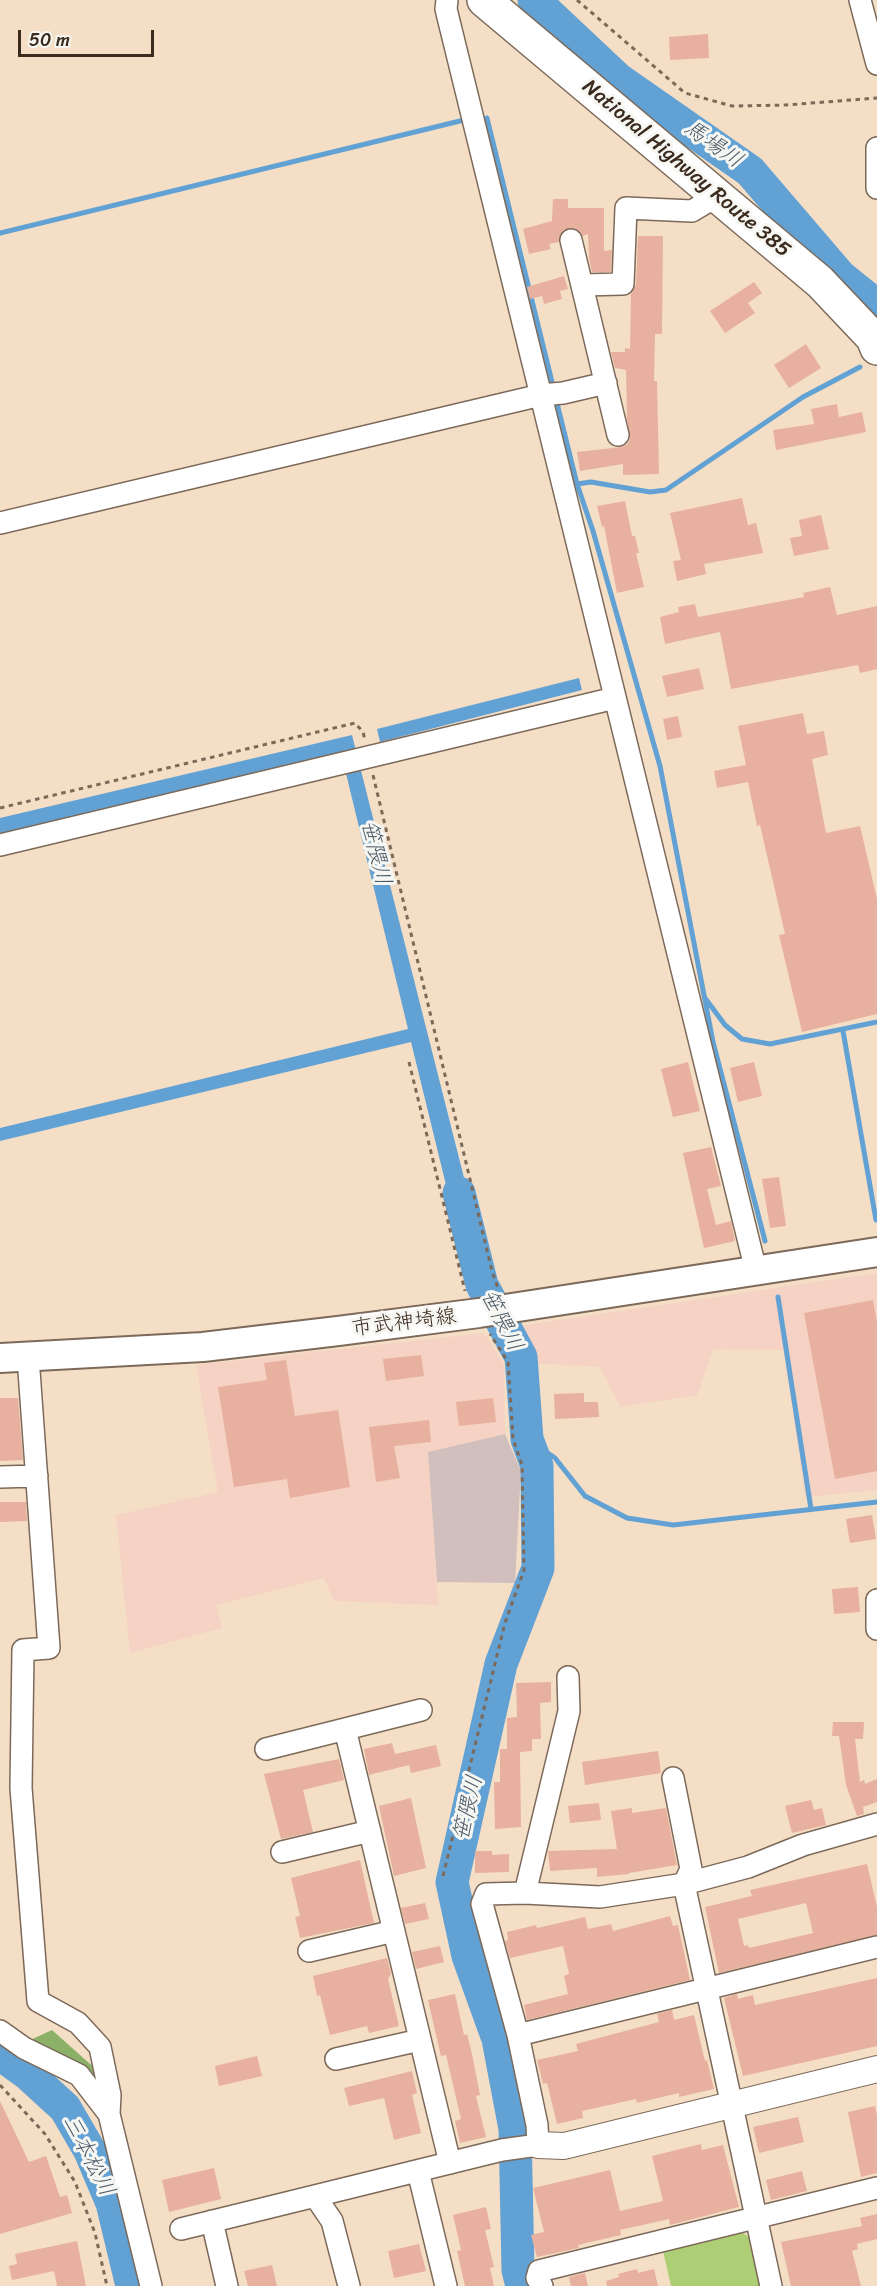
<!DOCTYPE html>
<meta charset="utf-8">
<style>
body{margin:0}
#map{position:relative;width:877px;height:2286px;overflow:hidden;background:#f4dfc6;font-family:Sriracha,sans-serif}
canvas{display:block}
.scale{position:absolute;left:18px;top:30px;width:136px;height:27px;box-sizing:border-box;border:3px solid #3b2a1e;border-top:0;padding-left:8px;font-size:18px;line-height:21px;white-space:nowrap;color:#3b2a1e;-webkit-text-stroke:4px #f6f6f2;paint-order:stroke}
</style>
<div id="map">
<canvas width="877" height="2286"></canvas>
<div class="scale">50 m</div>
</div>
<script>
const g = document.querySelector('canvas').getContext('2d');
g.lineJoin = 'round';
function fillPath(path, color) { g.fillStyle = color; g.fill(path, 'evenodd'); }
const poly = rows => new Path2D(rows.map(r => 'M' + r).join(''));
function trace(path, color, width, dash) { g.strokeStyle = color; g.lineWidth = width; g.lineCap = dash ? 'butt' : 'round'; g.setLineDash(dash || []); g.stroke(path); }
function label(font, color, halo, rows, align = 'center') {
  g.font = font + ' Sriracha,"Klee One",sans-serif'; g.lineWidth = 6; g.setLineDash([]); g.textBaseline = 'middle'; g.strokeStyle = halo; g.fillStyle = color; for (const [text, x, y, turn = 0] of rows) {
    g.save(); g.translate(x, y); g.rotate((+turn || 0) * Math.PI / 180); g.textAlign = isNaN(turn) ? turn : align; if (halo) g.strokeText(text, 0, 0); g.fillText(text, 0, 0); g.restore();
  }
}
fillPath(poly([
 [877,1273,877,1490,805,1497,784,1350,713,1349,697,1395,620,1407,600,1367,531,1363,519,1326],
 [484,1333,504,1364,505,1434,428,1452,438,1605,334,1601,324,1578,216,1605,222,1628,130,1653,116,1515,218,1492,196,1365]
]), '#f5d2c3');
fillPath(poly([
 [505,1434,521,1471,515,1583,437,1582,428,1452]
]), '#d1bfbd');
fillPath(poly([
 [740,2231,754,2240,764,2286,671,2286,663,2251]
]), '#aece76');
fillPath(poly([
 [52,2030,99,2072,106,2096,26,2042]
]), '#8ab167');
fillPath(poly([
 [579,678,582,690,380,742,377,729],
 [352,735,478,1233,459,1238,411,1042,0,1141,0,1128,408,1029,341,753,0,834,0,818]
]), '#62a1d4');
trace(poly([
 [487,118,554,390],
 [0,233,464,120],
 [556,399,577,484,593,531,660,766,713,1042,765,1241],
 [577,484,591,482,650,492,666,490,803,397,860,367],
 [705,998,725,1025,742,1039,770,1044,877,1022],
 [843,1031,876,1220],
 [778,1297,811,1509],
 [527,1439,555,1458,585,1496,627,1518,673,1525,877,1502]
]), '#62a1d4', 5);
trace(poly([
 [534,0,618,79,750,171,840,276,877,306],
 [459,1193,482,1285,521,1357,527,1439,537,1466,538,1568,501,1664,452,1882,468,1956,498,2039,515,2129,518,2270,522,2286],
 [0,2054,29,2075,65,2108,90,2151,112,2203,132,2286]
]), '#62a1d4', 33);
fillPath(poly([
 [708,34,709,58,670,60,669,37],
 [553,199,568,199,568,208,604,208,604,251,612,250,611,272,592,272,589,258,588,234,583,236,574,228,563,230,559,242,549,244,551,249,529,254,523,229,552,221],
 [638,236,663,236,662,334,655,334,654,381,657,381,659,474,623,475,623,464,580,471,577,452,622,447,628,444,630,438,627,419,626,370,615,368,611,352,625,352,625,348,630,349,631,293,636,285],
 [564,276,568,289,560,291,562,299,544,304,542,296,530,299,527,287],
 [754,282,762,293,748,303,755,313,725,333,710,311],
 [806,344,821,368,789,388,774,365],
 [837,404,839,417,862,412,866,432,776,450,773,430,814,424,811,409],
 [742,498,748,525,756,523,763,553,704,564,706,574,677,581,673,561,681,560,670,513],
 [625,501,632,536,635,536,639,553,636,553,644,587,617,593,604,526,602,527,597,506],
 [821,515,829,549,794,556,790,538,802,536,799,520],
 [830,587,837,615,877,606,877,669,860,673,858,665,731,689,720,632,665,644,660,617,679,612,678,607,695,604,698,617,804,597,803,593],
 [699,668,704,689,667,697,662,676],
 [803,713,807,734,824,731,828,755,812,759,826,833,860,826,877,899,877,1014,802,1032,779,935,785,934,760,825,757,826,748,782,717,788,714,771,746,765,738,726],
 [678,716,682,737,667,740,663,719],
 [688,1062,700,1111,673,1117,661,1069],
 [754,1062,762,1096,738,1102,730,1068],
 [711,1147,721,1186,707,1189,716,1225,731,1221,735,1241,704,1248,683,1153],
 [779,1177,786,1226,770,1228,762,1179],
 [873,1300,877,1323,877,1471,835,1479,804,1313],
 [421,1355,424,1376,386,1381,383,1359],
 [286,1360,295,1416,338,1410,350,1487,290,1498,287,1479,234,1487,218,1387,267,1380,264,1363],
 [584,1393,584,1402,598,1402,599,1417,555,1419,554,1394],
 [0,1398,18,1398,23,1460,0,1461],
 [493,1398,496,1422,459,1426,456,1402],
 [429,1420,431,1442,394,1446,400,1478,376,1482,369,1427],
 [0,1502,26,1502,27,1521,0,1522],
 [872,1515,876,1539,850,1543,846,1519],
 [858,1587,860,1612,834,1614,832,1589],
 [551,1682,551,1702,540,1703,541,1739,532,1739,532,1751,520,1752,521,1827,495,1829,494,1782,500,1782,500,1749,507,1749,507,1718,517,1717,516,1683],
 [833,1722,864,1722,863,1739,855,1739,860,1782,864,1780,865,1784,877,1779,877,1802,863,1807,864,1814,857,1816,846,1785,839,1736,832,1736],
 [392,1743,395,1754,436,1745,441,1766,411,1773,409,1765,369,1775,364,1749],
 [658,1751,661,1773,585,1785,582,1762],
 [339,1759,344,1780,303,1790,313,1832,281,1839,264,1774],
 [411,1798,426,1868,394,1876,379,1806],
 [811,1800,814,1810,822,1808,826,1825,792,1833,785,1806],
 [599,1803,601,1820,570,1823,568,1806],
 [632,1808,632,1813,666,1808,677,1865,629,1873,629,1874,597,1877,597,1868,550,1871,548,1851,617,1849,611,1811],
 [475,1851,492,1851,492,1855,509,1854,509,1872,475,1873],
 [360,1860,374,1923,300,1938,295,1917,300,1916,291,1878],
 [867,1864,877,1907,877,1935,719,1973,705,1907,752,1896,750,1890],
 [806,1903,813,1933,749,1948,748,1945,744,1946,738,1919],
 [425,1903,429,1919,405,1924,401,1908],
 [670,1916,673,1926,678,1925,690,1980,527,2020,524,2005,568,1994,564,1976,569,1974,563,1946,510,1958,505,1941,508,1940,507,1932,536,1925,537,1928,585,1917,588,1929,611,1924,613,1931],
 [440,1946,444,1962,416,1969,412,1952],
 [387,1958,391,1974,388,1979,399,2026,369,2033,367,2026,330,2035,320,1995,317,1996,313,1976],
 [877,1978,877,2046,743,2076,724,1998,737,1994,738,1999,753,1995,755,2005],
 [455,1994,464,2035,467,2034,472,2054,480,2095,476,2096,486,2137,460,2143,455,2121,461,2119,446,2055,441,2056,428,2000],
 [672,2010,674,2020,694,2015,705,2061,707,2060,714,2089,679,2097,679,2093,637,2103,636,2099,582,2111,583,2118,557,2124,547,2083,543,2084,537,2060,578,2051,576,2044,659,2022,657,2014],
 [257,2056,262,2076,219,2086,215,2066],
 [412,2071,417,2093,412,2095,421,2133,394,2140,384,2098,349,2106,344,2088],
 [0,2101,29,2162,46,2156,60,2197,67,2195,72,2213,0,2234],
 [875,2106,877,2116,877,2173,861,2177,848,2112],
 [798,2117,804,2142,759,2153,753,2127],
 [701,2144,702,2150,723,2145,739,2207,670,2225,669,2219,620,2230,621,2235,578,2245,579,2248,537,2257,531,2235,544,2232,533,2188,610,2170,620,2211,663,2201,652,2156],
 [214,2168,221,2199,169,2212,162,2180],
 [802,2171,807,2191,771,2200,766,2180],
 [486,2207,491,2229,485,2230,494,2267,490,2268,494,2286,465,2286,457,2251,461,2250,453,2215],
 [877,2214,877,2239,857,2244,858,2249,852,2251,861,2286,791,2286,781,2242,862,2226,860,2218],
 [77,2241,86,2286,57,2286,54,2271,12,2280,9,2266,17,2264,15,2254],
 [419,2244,426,2271,394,2278,388,2251],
 [272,2265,277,2286,248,2286,244,2271],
 [637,2269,638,2273,654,2269,658,2286,607,2286,606,2281,619,2277,618,2274],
 [585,2273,588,2286,571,2286,569,2277]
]), '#e8b09e');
const minor = poly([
 [447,0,446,9,756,1271],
 [860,0,877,64],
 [877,148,877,188],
 [571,240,618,435],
 [582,285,623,284,626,208,692,211,717,196],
 [0,523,541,395,563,393,606,383],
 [0,845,615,698],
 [28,1357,49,1648,23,1650,21,1788,38,2001,78,2023,100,2047,110,2095,109,2114,151,2286],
 [0,1477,37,1476],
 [877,1600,877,1629],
 [345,1729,450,2163],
 [266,1749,421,1710],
 [673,1778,691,1869,684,1884,771,2286],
 [282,1852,370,1831],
 [525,1893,569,1711,568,1677],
 [309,1951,394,1931],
 [0,2031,24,2048,79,2075,109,2114],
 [518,2035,877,1947],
 [336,2059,420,2040],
 [418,2171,446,2286],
 [315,2196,332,2221,349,2286],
 [212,2221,227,2286],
 [181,2229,502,2150,538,2145,537,2125,518,2035,482,1904,486,1894,525,1893,600,1897,684,1884,748,1867,803,1845,877,1824],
 [542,2286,537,2278,539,2271,877,2188]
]);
const tertiary = poly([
 [538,2145,564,2146,877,2069]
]);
const secondary = poly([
 [0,1358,203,1347,338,1331,479,1313,877,1252]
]);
const trunk = poly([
 [484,0,820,282,873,338,877,348]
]);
trace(minor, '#7c6959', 24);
trace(tertiary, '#7c6959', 28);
trace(secondary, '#7c6959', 32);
trace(trunk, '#7c6959', 36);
trace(poly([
 [577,0,685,93,732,106,786,105,877,98],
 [373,775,492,1271,498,1288],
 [0,808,355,723,363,732,365,740],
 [409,1062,465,1291],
 [443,1876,505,1623,524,1570,522,1465,513,1439,508,1362,490,1334],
 [0,2085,45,2134,75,2182,95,2233,107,2286]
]), '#7c6959', 3, [4.5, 4.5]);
trace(minor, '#fff', 21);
trace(tertiary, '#fff', 26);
trace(secondary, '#fff', 28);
trace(trunk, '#fff', 33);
label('21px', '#3b2a1e', '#f6f6f2', [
 ["National Highway Route 385",686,169,40],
 ["市武神埼線",404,1323,-7]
]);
label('italic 22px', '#4b5a67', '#f6f6f2', [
 ["馬場川",713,145,35],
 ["笹隈川",375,853,76],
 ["笹隈川",501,1321,63],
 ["笹隈川",469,1808,-77],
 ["三本松川",88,2156,63]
]);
</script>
